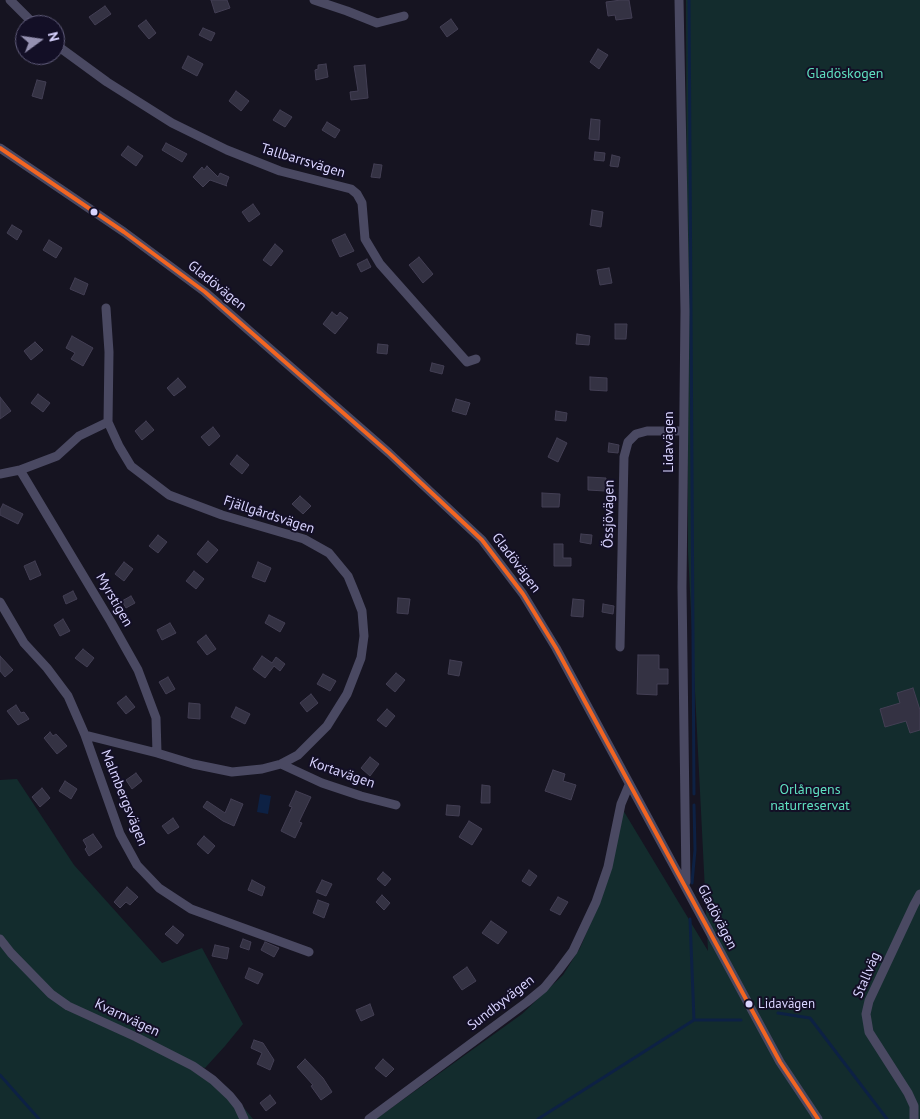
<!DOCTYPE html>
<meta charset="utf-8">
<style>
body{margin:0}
#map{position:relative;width:920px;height:1119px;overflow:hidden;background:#161421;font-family:"PT Sans",sans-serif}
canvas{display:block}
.north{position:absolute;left:15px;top:15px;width:50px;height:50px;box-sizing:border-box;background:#130f26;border:1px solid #625e7d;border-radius:50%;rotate:76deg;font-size:14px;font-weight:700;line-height:20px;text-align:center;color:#d9d4ff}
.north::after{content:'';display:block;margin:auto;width:18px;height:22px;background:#9591b1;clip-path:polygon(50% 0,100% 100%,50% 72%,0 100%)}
</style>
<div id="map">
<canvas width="920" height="1119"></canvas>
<div class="north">N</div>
</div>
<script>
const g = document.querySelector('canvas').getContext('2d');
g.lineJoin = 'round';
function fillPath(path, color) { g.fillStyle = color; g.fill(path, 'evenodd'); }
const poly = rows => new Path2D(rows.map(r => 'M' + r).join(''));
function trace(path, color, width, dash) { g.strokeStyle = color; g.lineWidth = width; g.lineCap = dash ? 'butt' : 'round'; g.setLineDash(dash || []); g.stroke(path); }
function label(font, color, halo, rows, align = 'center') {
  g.font = font + ' "PT Sans",sans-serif'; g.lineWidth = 4; g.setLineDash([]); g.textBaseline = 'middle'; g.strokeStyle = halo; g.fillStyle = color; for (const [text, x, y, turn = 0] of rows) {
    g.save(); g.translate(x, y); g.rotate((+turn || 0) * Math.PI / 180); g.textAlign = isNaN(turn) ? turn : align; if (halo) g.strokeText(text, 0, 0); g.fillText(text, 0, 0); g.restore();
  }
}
fillPath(poly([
 [686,0,920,0,920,1119,376,1119,522,1014,563,975,580,948,598,906,623,810,708,951,688,552],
 [17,779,74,865,162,963,202,948,243,1024,225,1046,205,1068,202,1067,201,1071,227,1087,253,1119,0,1119,0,780]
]), '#132c2d');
fillPath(poly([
 [260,794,271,796,268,814,257,812]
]), '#0d2144');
trace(poly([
 [689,0,694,794],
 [692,883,695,850,694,805],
 [778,1013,810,1018,887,1119],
 [694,1020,741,1020],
 [0,1075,39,1119],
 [538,1119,694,1020,690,919]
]), '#0d2144', 3);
const building = poly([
 [211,0,227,0,230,8,215,13,211,0],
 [621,0,629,0,632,18,616,20,615,15,608,16,606,2,621,0],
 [105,6,111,14,95,25,89,17,105,6],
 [451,19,458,29,447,37,440,27,451,19],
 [146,20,156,33,149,39,138,26,146,20],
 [203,28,215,33,211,41,199,35,203,28],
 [598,49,608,55,599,69,590,62,598,49],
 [188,56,203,64,197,76,182,68,188,56],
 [326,64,328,77,316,80,315,70,318,69,318,65,326,64],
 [365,65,368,98,351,100,350,92,358,91,354,66,365,65],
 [37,80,46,82,42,99,32,96,37,80],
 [236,91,249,101,241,111,229,101,236,91],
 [280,110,292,117,285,127,273,120,280,110],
 [591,119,600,120,599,140,589,139,591,119],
 [327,122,340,130,335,138,322,130,327,122],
 [166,143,187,154,182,162,162,150,166,143],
 [128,146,143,156,136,166,121,155,128,146],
 [595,152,605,153,604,161,594,160,595,152],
 [612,155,620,157,618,167,610,166,612,155],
 [374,164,382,165,380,178,371,177,374,164],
 [207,166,218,177,220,173,229,177,226,185,227,186,210,180,203,187,193,177,202,167,204,170,207,166],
 [253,204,260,214,249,222,242,212,253,204],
 [592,210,603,212,601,227,590,225,592,210],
 [12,225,22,231,17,240,7,233,12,225],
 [345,234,354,251,340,257,332,240,345,234],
 [49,240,62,248,56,258,43,250,49,240],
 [275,244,283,251,271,266,263,260,275,244],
 [419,257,433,274,423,283,409,265,419,257],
 [367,259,371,267,361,272,357,264,367,259],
 [609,268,612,283,600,285,597,270,609,268],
 [75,278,88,284,84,295,70,289,75,278],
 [332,312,337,316,340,312,348,318,335,334,323,324,332,312],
 [615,324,627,324,626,339,615,339,615,324],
 [577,334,590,336,589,345,576,344,577,334],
 [72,336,93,348,83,366,71,359,75,353,66,348,72,336],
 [35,342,43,350,31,360,24,351,35,342],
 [378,344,388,345,387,354,377,353,378,344],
 [432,363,444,366,442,374,430,371,432,363],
 [590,377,607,378,607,391,590,390,590,377],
 [178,378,186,387,174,396,167,388,178,378],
 [38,394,50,403,43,412,31,403,38,394],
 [0,397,11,411,0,419,0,397],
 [456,399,470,403,466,415,452,411,456,399],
 [556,411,567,413,566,421,555,420,556,411],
 [146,421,154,430,142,440,135,431,146,421],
 [213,427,220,436,209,446,201,437,213,427],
 [557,438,567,443,558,462,548,457,557,438],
 [609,443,619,445,618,453,608,452,609,443],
 [237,455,249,465,242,474,230,464,237,455],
 [588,477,606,478,605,491,588,490,588,477],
 [542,493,560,494,559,507,542,507,542,493],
 [300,496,311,506,303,514,292,504,300,496],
 [3,504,23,514,18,524,0,515,0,510,3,504],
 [581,534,592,535,591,544,580,542,581,534],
 [158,535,167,542,158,553,149,546,158,535],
 [208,541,218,550,207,563,197,554,208,541],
 [554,544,563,544,563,558,571,558,571,566,554,566,554,544],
 [35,561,41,575,30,580,24,566,35,561],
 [124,562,133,569,124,581,115,574,124,562],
 [258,562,271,568,265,582,252,577,258,562],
 [194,571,204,579,196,589,186,581,194,571],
 [73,591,77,599,66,604,63,596,73,591],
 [131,596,135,603,126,608,122,601,131,596],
 [398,598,410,599,408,614,397,613,398,598],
 [573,599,584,600,583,617,571,616,573,599],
 [603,604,614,606,613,614,602,612,603,604],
 [269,615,285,623,280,632,265,623,269,615],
 [63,619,70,631,60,636,54,625,63,619],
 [170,623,176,633,162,640,157,630,170,623],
 [206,635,216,649,207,655,197,642,206,635],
 [83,649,94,658,87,667,75,658,83,649],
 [638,655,659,655,659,669,668,669,668,684,657,684,657,695,637,694,638,655],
 [0,656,13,670,5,677,0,671,0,656],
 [262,656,272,663,276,657,285,664,280,671,274,666,265,678,253,669,262,656],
 [450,660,462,662,459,676,448,674,450,660],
 [396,673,405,680,395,692,386,684,396,673],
 [323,674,336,681,330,691,317,684,323,674],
 [168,677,175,689,166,694,159,682,168,677],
 [913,688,920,710,920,730,910,733,906,721,885,727,880,709,900,703,897,693,913,688],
 [311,694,318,703,307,712,300,703,311,694],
 [126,696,135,707,126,714,117,703,126,696],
 [189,703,200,704,200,719,188,718,189,703],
 [16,705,21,713,24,712,29,719,18,725,7,711,16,705],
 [236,707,250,714,245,724,231,717,236,707],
 [387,709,395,716,386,727,377,720,387,709],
 [50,732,53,736,56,734,67,746,57,754,44,738,50,732],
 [370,757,379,764,370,776,361,768,370,757],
 [553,770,565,774,563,781,576,785,571,800,545,791,553,770],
 [136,773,142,781,132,789,126,780,136,773],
 [65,781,77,789,71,799,59,791,65,781],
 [482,785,490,786,490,803,481,803,482,785],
 [42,788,50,798,40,807,32,797,42,788],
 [296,791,311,797,299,822,302,823,295,838,281,831,292,807,289,806,296,791],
 [231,799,243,804,234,826,223,821,203,807,207,801,225,813,231,799],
 [447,805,460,806,459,816,446,815,447,805],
 [173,818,179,827,168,834,162,826,173,818],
 [469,821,482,829,472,845,459,837,469,821],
 [93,834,102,847,89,856,85,849,87,847,83,840,93,834],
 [204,836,215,846,208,854,197,844,204,836],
 [529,870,537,876,530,886,522,881,529,870],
 [383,872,391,879,385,886,377,879,383,872],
 [252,880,265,887,262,896,248,890,252,880],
 [322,880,332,884,326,896,316,892,322,880],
 [127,887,138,897,130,905,126,902,120,908,114,902,127,887],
 [382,895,390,903,384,910,376,902,382,895],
 [558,897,568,902,560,915,550,910,558,897],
 [318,900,329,904,324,918,313,913,318,900],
 [491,921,507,932,498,944,482,933,491,921],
 [173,926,184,935,177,944,165,934,173,926],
 [243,939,251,942,249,950,240,947,243,939],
 [265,942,279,948,274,957,261,950,265,942],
 [215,945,229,948,227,959,212,956,215,945],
 [467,967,476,981,462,990,453,977,467,967],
 [249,968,263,974,258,984,245,978,249,968],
 [370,1004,374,1015,361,1021,356,1010,370,1004],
 [254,1040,263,1043,274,1060,270,1070,257,1064,262,1053,251,1048,254,1040],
 [305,1059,323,1078,332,1092,321,1100,311,1086,313,1085,297,1067,305,1059],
 [383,1059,394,1069,386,1077,375,1068,383,1059],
 [270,1095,276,1103,266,1111,260,1103,270,1095]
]);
fillPath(building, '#343243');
trace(building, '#433f54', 1);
trace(poly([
 [10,0,35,25],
 [314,0,347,11,377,23,404,16],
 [679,0,685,311,682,587,686,882],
 [55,44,107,82,172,123,227,150,280,171,351,189,357,194,362,203,365,239,380,264,467,362,476,359],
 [0,148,124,232,205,292,389,453,482,540,523,594,556,648,780,1062,818,1119],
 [20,470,111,622,138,670,156,718,157,753],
 [0,474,20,470,57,456,79,436,108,422],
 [0,602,24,643,47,668,68,696,85,735,120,834,137,865,159,888,191,909,309,952],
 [620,647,624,457,628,442,636,434,647,431,683,431],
 [85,735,157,753,193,764,232,772,262,769,281,764,298,755,327,726,347,694,361,658,364,636,362,611,355,593,348,576,329,553,304,539,222,515,169,495,131,466,119,446,108,422,109,352,106,308],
 [281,764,322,783,361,796,396,805],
 [0,939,11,953,51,994,68,1006,136,1037,193,1066,213,1080,230,1096,238,1106,244,1119],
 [369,1119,527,1002,544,988,558,971,573,951,596,902,608,867,621,804,629,785],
 [914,1119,914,1106,908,1093,869,1032,866,1014,869,1001,914,905,920,894]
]), '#4a4962', 9);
trace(poly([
 [0,148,124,232,205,292,389,453,482,540,523,594,556,648,780,1062,818,1119]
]), '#f26522', 4);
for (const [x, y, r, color] of [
 [94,212,4.5,"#d9d4ff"],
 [749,1004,4.5,"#d9d4ff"]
]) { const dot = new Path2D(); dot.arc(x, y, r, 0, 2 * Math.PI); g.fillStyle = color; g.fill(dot); trace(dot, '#130f26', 2); }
label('13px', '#d9d4ff', '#130f26', [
 ["Lidavägen",758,1004]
], 'left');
label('14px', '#5fe0c0', '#130f26', [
 ["Gladöskogen",845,74],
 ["Orlångens",810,790],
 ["naturreservat",810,806]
]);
label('14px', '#d9d4ff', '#130f26', [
 ["Tallbarrsvägen",303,161,17],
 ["Gladövägen",217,286,39],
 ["Lidavägen",669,442,-90],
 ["Össjövägen",609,514,-89],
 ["Fjällgårdsvägen",269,515,18],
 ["Gladövägen",516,563,53],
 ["Myrstigen",114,600,60],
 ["Kortavägen",342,773,19],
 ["Malmbergsvägen",124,798,68],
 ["Gladövägen",717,917,63],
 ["Stallväg",867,975,-67],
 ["Sundbyvägen",501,1003,-38],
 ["Kvarnvägen",127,1018,25]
]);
</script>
